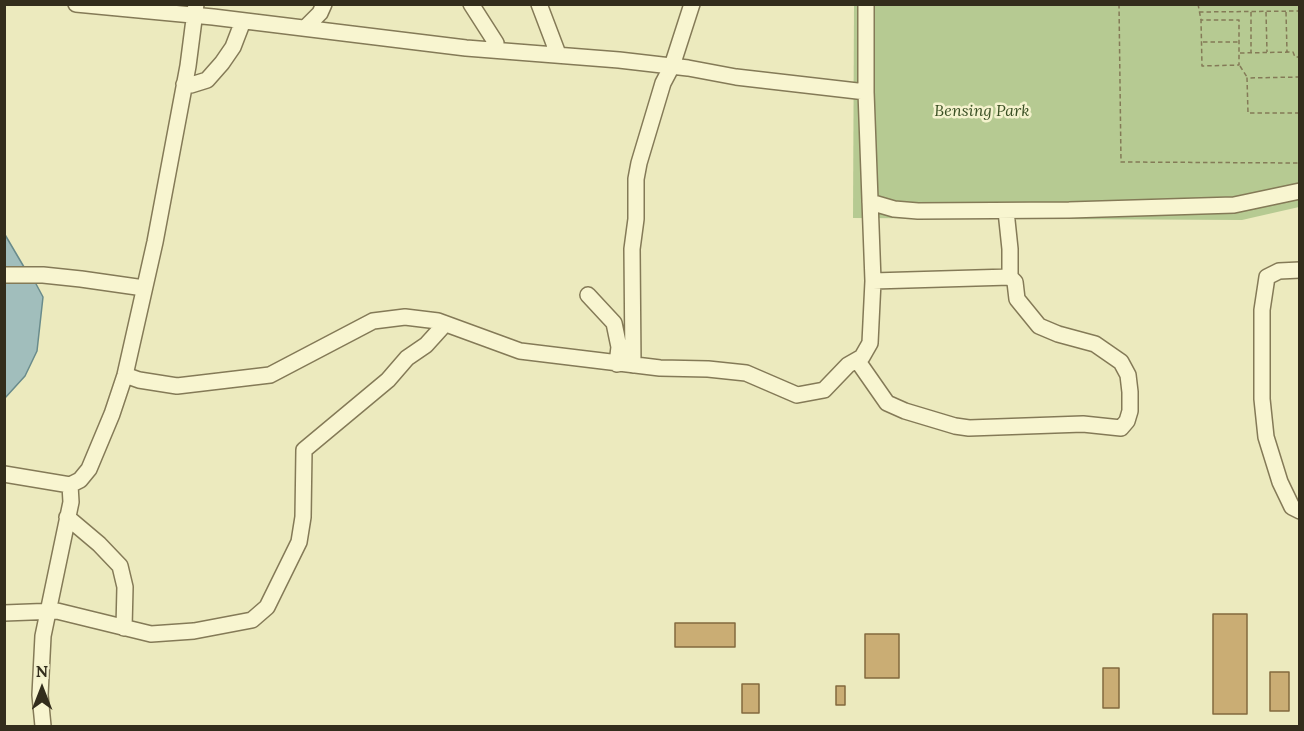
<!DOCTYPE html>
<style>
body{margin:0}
#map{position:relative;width:1304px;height:731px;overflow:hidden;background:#eceabe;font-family:Lora,serif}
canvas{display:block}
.frame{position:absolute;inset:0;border:6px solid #332d1c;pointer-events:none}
.north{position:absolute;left:12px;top:659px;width:60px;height:60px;-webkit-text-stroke:4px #f4f2cd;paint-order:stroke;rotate:0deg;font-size:16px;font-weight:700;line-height:24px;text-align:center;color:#332d1c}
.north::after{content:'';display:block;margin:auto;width:21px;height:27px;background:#332d1c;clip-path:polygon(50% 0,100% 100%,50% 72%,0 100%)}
</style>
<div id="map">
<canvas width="1304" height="731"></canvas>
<div class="frame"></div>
<div class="north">N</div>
</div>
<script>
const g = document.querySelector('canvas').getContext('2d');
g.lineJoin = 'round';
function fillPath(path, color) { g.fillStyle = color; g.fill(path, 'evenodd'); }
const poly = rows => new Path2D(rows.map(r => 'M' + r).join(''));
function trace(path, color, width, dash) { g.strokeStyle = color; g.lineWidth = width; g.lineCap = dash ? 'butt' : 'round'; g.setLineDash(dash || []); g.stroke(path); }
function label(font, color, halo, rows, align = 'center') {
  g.font = font + ' Lora,serif'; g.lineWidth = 5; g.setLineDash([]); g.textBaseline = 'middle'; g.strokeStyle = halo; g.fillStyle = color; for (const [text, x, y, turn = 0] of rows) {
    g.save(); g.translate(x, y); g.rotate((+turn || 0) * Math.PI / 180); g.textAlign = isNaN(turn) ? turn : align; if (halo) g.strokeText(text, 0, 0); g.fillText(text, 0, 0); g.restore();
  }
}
fillPath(poly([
 [854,5,1299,5,1299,207,1242,220,853,218]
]), '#b6ca92');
const water = poly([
 [4,233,24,267,27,281,35,282,43,297,37,351,25,376,5,398,4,233]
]);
fillPath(water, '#a1bebc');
trace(water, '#698b8b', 1.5);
const building = poly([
 [1213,614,1247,614,1247,714,1213,714,1213,614],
 [675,623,735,623,735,647,675,647,675,623],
 [865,634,899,634,899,678,865,678,865,634],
 [1103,668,1119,668,1119,708,1103,708,1103,668],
 [1270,672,1289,672,1289,711,1270,711,1270,672],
 [742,684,759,684,759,713,742,713,742,684],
 [836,686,845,686,845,705,836,705,836,686]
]);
fillPath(building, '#caad74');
trace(building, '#826a3e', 1.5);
const minor = poly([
 [76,4,213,17,466,48,619,60,688,68,736,77,866,92],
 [471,4,496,43,496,50],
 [539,4,558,54],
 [305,28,320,13,324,4],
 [184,84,191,85,207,80,222,63,233,47,243,21],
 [870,202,894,209,918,211,1069,210,1234,205,1300,191],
 [1006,211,1010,249,1010,277],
 [1300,270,1279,271,1267,277,1262,310,1262,399,1266,437,1280,482,1292,507,1300,511],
 [4,275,43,275,81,279,144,288],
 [588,295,614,323,619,347,617,364],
 [857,360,887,403,905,411,955,426,969,428,1083,424,1121,428,1127,421,1130,411,1130,392,1128,375,1121,362,1095,344,1058,334,1039,326,1017,299,1015,282,1010,277,873,281],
 [633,365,632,249,636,219,636,179,639,163,663,83,672,66,692,4],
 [125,375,139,380,177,386,270,375,373,321,405,317,438,321,520,351,660,368,708,369,746,373,797,395,824,390,848,365,862,357,870,343,873,281,866,92,866,4],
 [4,474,70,485,80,480,89,469,112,414,125,375,155,242,188,66,196,4],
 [67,517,99,544,120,566,125,587,124,628],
 [4,613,57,611,151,634,194,631,252,620,267,607,299,542,303,517,304,450,388,380,407,358,426,345,445,324],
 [43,726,40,695,43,636,71,502,70,485]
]);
trace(minor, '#847a57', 18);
trace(poly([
 [1119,4,1121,162,1300,163],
 [1198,4,1201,20,1202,66,1239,65,1239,20,1201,20],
 [1199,12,1300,11],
 [1251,12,1251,53],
 [1266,12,1267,52],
 [1286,12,1287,52],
 [1203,42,1239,42],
 [1240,53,1293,52,1295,57,1299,57],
 [1240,66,1247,77],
 [1299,76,1299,12],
 [1300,77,1247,78,1248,113,1300,113]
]), '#847a57', 1.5, [4.5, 3]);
trace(minor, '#f8f5d0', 15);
label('italic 16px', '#394f23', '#f4f2cd', [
 ["Bensing Park",982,111]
]);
</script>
